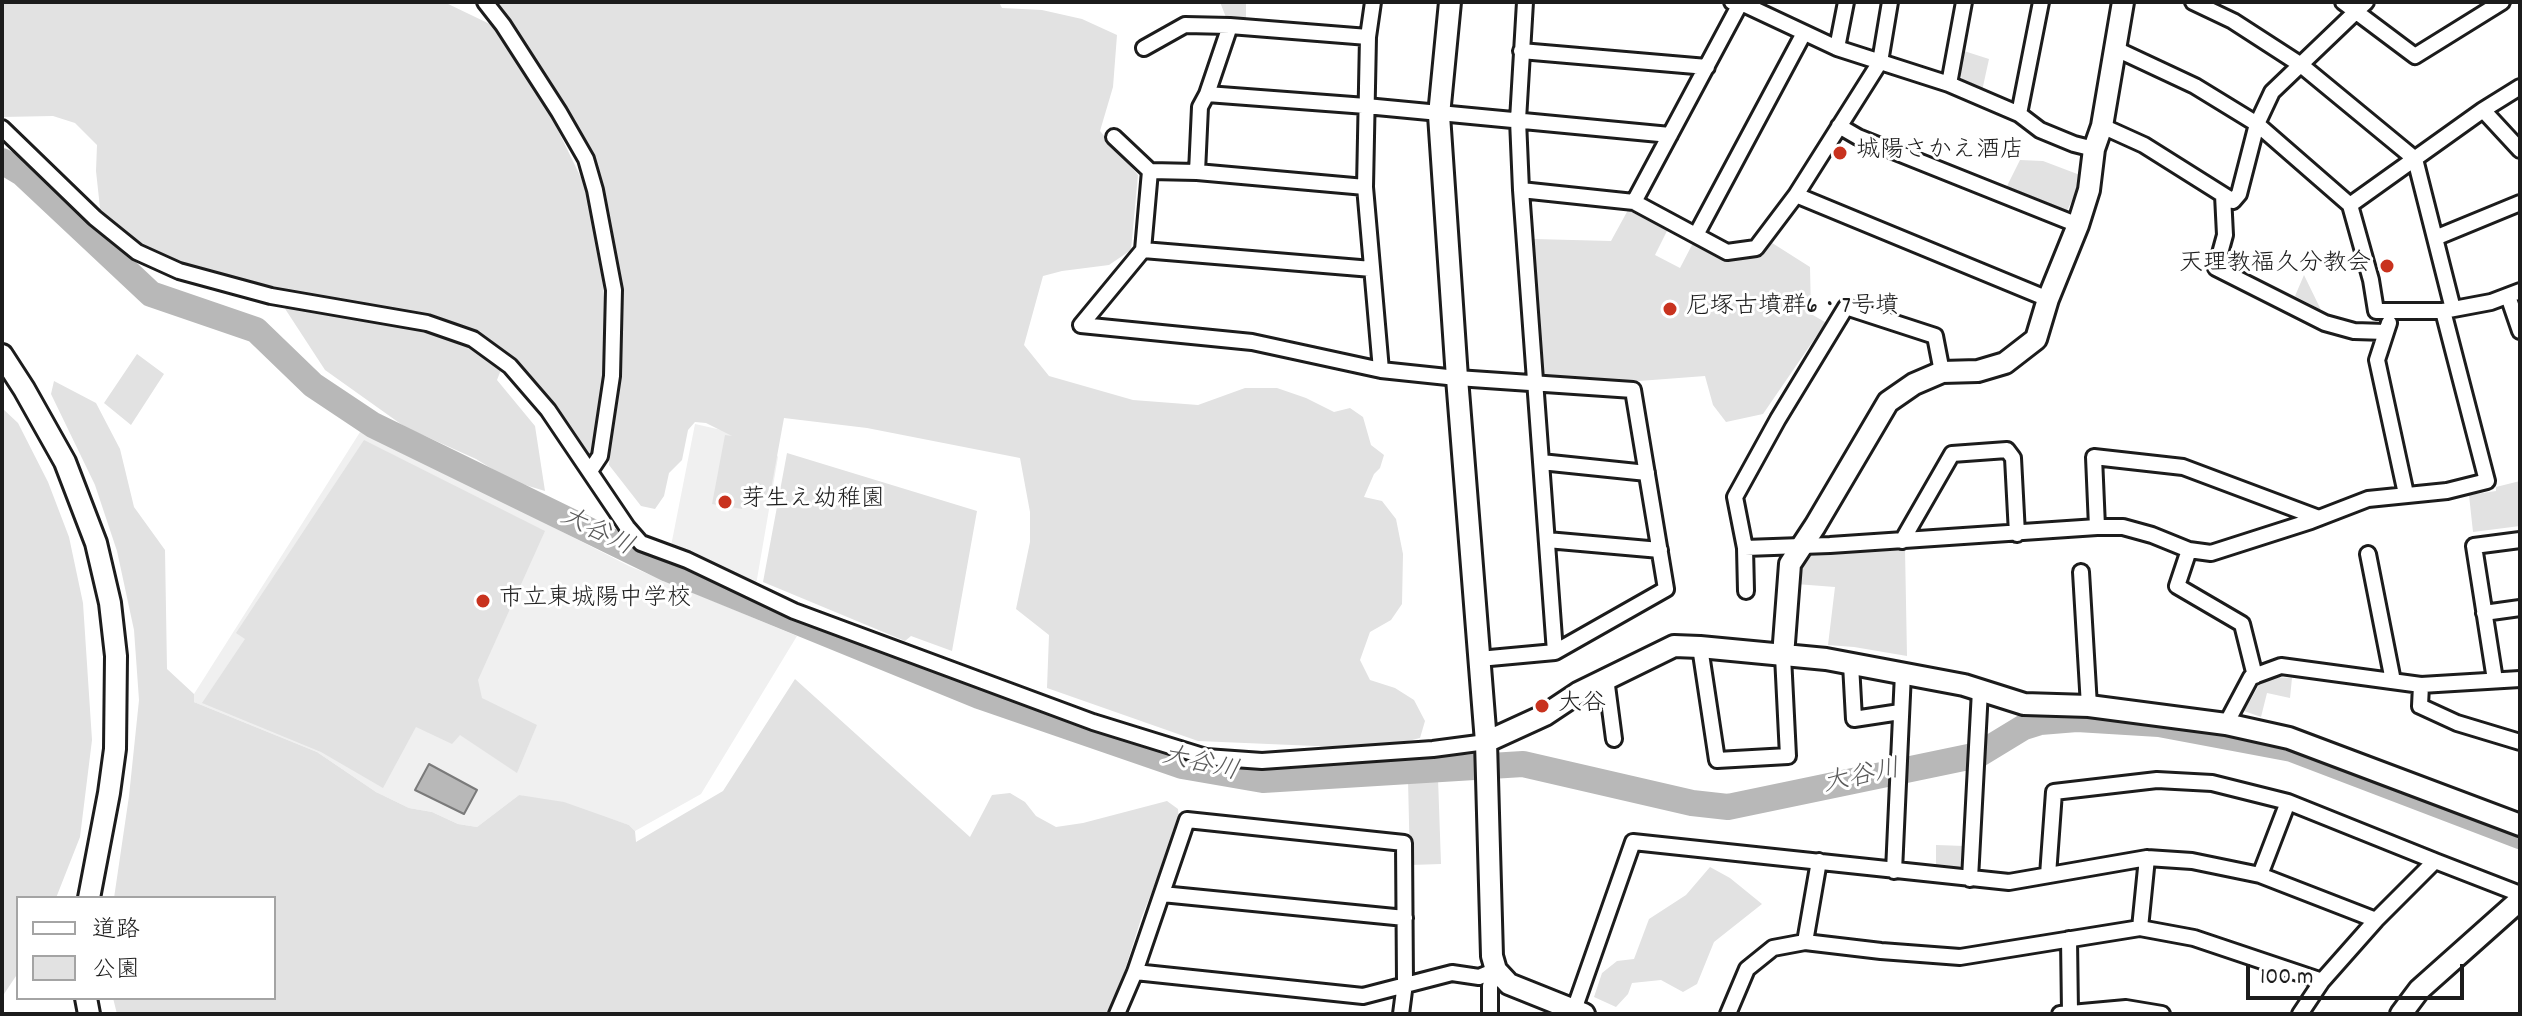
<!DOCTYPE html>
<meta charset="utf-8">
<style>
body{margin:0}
#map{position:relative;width:2522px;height:1016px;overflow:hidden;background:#fff;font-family:Dekko,"Klee One",sans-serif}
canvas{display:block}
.frame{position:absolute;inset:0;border:4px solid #1c1c1c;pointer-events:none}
.legend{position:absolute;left:16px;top:896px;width:260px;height:104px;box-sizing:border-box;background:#fff;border:2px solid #a4a4a4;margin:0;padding:10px 14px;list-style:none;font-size:24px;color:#1c1c1c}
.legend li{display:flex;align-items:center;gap:16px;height:40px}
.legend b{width:40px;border:2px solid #a4a4a4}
.scale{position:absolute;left:2246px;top:964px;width:218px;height:36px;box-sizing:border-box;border:4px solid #1c1c1c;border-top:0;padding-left:10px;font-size:24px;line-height:28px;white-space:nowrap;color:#1c1c1c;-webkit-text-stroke:6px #fff;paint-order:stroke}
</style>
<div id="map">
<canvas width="2522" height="1016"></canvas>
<div class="frame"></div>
<ul class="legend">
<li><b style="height:10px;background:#fff"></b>道路</li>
<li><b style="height:22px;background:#e2e2e2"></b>公園</li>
</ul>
<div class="scale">100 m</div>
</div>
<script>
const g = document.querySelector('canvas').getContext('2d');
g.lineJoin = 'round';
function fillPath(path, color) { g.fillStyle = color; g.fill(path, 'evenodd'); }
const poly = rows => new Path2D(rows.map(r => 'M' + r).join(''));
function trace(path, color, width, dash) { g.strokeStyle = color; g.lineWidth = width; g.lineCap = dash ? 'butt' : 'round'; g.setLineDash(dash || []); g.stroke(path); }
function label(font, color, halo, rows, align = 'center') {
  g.font = font + ' Dekko,"Klee One",sans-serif'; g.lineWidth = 6; g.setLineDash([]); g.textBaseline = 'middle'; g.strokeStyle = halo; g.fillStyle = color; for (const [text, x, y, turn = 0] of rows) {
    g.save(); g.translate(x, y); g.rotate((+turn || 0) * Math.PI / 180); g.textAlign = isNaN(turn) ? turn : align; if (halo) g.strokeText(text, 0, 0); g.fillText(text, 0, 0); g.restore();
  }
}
fillPath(poly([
 [695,424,744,435,775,451,778,457,756,585,671,546],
 [362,429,629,566,797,636,701,794,635,831,629,825,608,818,519,795,477,827,458,824,432,812,409,808,376,792,317,752,194,702,194,694]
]), '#f0f0f0');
fillPath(poly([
 [2,2,444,2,496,27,552,118,586,188,600,256,606,318,607,380,592,456,588,457,563,418,532,380,506,357,497,380,535,426,545,491,512,481,476,459,405,427,325,370,280,301,256,285,203,273,148,253,101,217,96,171,97,145,75,123,53,116,2,117],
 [494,2,999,2,1002,8,1042,10,1082,19,1117,35,1113,87,1100,131,1138,175,1131,250,1109,265,1062,271,1043,276,1024,345,1049,376,1133,400,1198,405,1245,388,1277,388,1306,398,1334,412,1350,408,1363,417,1371,445,1384,455,1380,468,1374,474,1364,497,1382,501,1396,519,1403,554,1402,604,1391,620,1370,632,1360,660,1370,680,1395,688,1414,700,1425,721,1420,738,1396,744,1363,748,1198,741,1047,688,1049,635,1016,609,1030,542,1030,512,1020,458,867,428,784,418,769,500,745,497,742,509,712,504,725,435,732,436,706,423,695,422,688,430,682,460,669,473,664,496,655,509,641,506,609,465,620,288,596,162,562,104],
 [1220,2,1246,2,1246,21,1227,20],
 [1964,51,1989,59,1982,91,1963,82,1960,73],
 [2020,160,2043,161,2080,175,2076,192,2065,215,2005,190],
 [1628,210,1667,231,1655,255,1680,268,1693,243,1709,252,1727,257,1759,256,1769,241,1810,267,1811,314,1825,322,1824,325,1763,414,1726,422,1713,405,1705,376,1639,381,1590,380,1542,376,1534,239,1611,241],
 [2304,275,2321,310,2295,296],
 [137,354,164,374,131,425,104,403],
 [54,381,96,403,120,449,134,507,165,550,167,669,194,694,194,702,317,752,376,792,409,808,432,812,458,824,477,827,519,795,564,802,629,825,635,831,636,842,723,791,795,679,970,837,992,795,1010,793,1025,802,1036,816,1056,827,1083,823,1167,801,1178,809,1179,823,1141,919,1111,1014,117,1014,113,998,274,998,274,898,114,898,129,796,139,700,134,630,117,551,95,485,51,394],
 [2,408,18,423,48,482,69,537,83,603,92,740,80,837,56,898,18,898,18,973,2,997],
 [364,440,545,531,478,680,482,698,537,725,517,773,460,735,452,744,416,727,383,788,321,752,202,703,245,639,236,633],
 [787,453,977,511,952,651,911,636,905,641,763,582],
 [2520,481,2520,526,2473,532,2469,495,2496,491,2496,487],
 [1905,549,1907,656,1854,647,1828,645,1835,587,1796,584,1804,560,1813,555],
 [2276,677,2292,678,2290,698,2267,693,2261,717,2244,711,2259,685],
 [1438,778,1441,864,1410,865,1408,779],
 [1936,845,1965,846,1964,864,1956,869,1936,868],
 [1710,867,1730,878,1762,904,1714,942,1697,984,1683,992,1661,980,1632,983,1628,994,1616,1007,1594,997,1602,973,1617,961,1634,959,1649,919,1686,895]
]), '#e2e2e2');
const water = poly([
 [429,764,477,790,464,814,415,790,429,764]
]);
fillPath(water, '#b8b8b8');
trace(water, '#7a7a7a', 2);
trace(poly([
 [2,161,22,173,151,294,256,330,313,385,373,425,668,569,979,696,1182,766,1263,780,1523,764,1692,803,1728,807,1978,755,2024,727,2040,722,2077,719,2159,724,2292,749,2520,836]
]), '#b8b8b8', 26);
const street = poly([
 [485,2,503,25,559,112,586,159,595,190,614,290,612,376,600,456,590,471],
 [1373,2,1368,37,1365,187,1381,370],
 [1525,2,1518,120,1521,190,1555,652],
 [1732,2,1741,3,1837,48,1949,84,2019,114,2040,130,2074,144,2094,149],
 [2193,2,2233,21,2301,65,2415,159,2453,309],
 [2343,2,2415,56,2502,2],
 [1144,48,1185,25,1230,26],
 [1837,48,1846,2],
 [2116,49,2195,86,2257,124,2350,205,2371,280,2376,311,2443,311,2491,302,2520,291],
 [1521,51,1707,67],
 [1949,84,1964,2],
 [1207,94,1366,106,1670,135],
 [2483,110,2520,150],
 [2019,114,2041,2],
 [1839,126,1858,137,2078,225],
 [2102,126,2144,145,2233,201,2239,194,2257,124,2272,92,2366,2],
 [2,128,95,218,137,252,179,271,271,296,427,323,473,339,510,366,548,410,627,527,641,543,687,560,794,611,1093,722,1206,757,1262,761,1433,749,1486,742],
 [1114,137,1150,171],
 [1197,172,1200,107,1207,94,1230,26,1368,37],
 [1365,187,1197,172,1150,171,1143,250,1081,325,1252,342,1381,370,1457,378,1633,390,1666,589,1555,652,1479,659],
 [1521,190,1634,202,1727,252,1756,248,1796,195,1880,62,1890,2],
 [1796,195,2048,299],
 [2223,195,2225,235,2216,268,2325,323,2354,331,2386,332],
 [1634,202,1741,2],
 [2350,205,2483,110,2520,87],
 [1696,235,1804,33],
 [2435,238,2520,203],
 [1143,250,1372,269],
 [2508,296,2520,331],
 [2389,323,2377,360,2406,494],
 [1942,372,1935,336,1846,307,1778,419,1735,497,1745,548,1830,545,2097,527,2123,527,2152,535,2189,550,2211,553,2311,521,2368,499,2447,491,2487,481,2443,311],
 [1541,462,1647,473],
 [2097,527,2094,457,2183,467,2319,518],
 [1547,540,1660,550],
 [1902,541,1952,454,2007,450,2013,458,2017,534],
 [1745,548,1746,591],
 [2189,550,2177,586,2242,624,2255,676],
 [2368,554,2393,681],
 [2081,572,2089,706],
 [2484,613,2520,608],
 [1700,647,1717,760,1788,756,1783,656],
 [1851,664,1854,719,1900,712],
 [1606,678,1614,739],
 [2495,680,2474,546,2520,540],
 [2421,685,2420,706,2457,723,2520,742],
 [2226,724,2251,677,2281,666,2421,685,2520,679],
 [1894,871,1903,673],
 [2048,875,2054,792,2157,780,2212,783,2288,802,2435,861],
 [2260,875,2288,802],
 [1970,879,1980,690],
 [1162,894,1405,918],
 [2140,928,2147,858],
 [2069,939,2070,1012],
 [1805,942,1819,861],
 [1135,972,1363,996,1452,973,1479,977,1496,970],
 [1574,1010,1633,842,2009,882,2147,858,2192,861,2260,875,2376,920],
 [1117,1014,1135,972,1187,820,1404,843,1405,983,1401,1014],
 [1490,1014,1490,986,1496,970],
 [1728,1014,1747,969,1773,948,1805,942,1881,951,1960,957,2140,928,2194,938,2322,981],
 [2060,1014,2126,1008,2162,1014],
 [2300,1014,2322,981,2376,920,2435,861,2520,894]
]);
const secondary = poly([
 [1450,2,1439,115,1457,378,1486,742,1492,956,1496,970,1509,984,1584,1014],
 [2,355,24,389,65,462,96,543,110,603,116,656,115,749,109,793,89,898],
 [1783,656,1790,564,1815,526,1888,402,1914,384,1942,372,1978,371,2005,363,2036,339,2048,299,2078,225,2089,190,2094,149,2102,126,2123,2],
 [1486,742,1545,715,1578,693,1674,646,1700,647,1826,659,1964,685,2024,704,2089,706,2226,724,2289,738,2520,825],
 [86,998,89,1014],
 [2401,1014,2419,990,2520,900]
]);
trace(street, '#1c1c1c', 20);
trace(secondary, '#1c1c1c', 26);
trace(street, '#fff', 14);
trace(secondary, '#fff', 20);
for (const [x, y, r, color] of [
 [1840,153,8,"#c8321e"],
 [2387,266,8,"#c8321e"],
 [1670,309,8,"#c8321e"],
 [725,502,8,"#c8321e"],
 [483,601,8,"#c8321e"],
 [1542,706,8,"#c8321e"]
]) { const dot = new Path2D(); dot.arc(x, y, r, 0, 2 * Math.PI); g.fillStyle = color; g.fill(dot); trace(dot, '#fff', 3); }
label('24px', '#1c1c1c', '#fff', [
 ["城陽さかえ酒店",1856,153],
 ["天理教福久分教会",2371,266,"right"],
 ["尼塚古墳群6・7号墳",1686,309],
 ["芽生え幼稚園",741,502],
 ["市立東城陽中学校",499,601],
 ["大谷",1558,706]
], 'left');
label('italic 26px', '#5a5a5a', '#fff', [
 ["大谷川",596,534,26],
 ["大谷川",1200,766,13],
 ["大谷川",1862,779,-12]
]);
</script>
